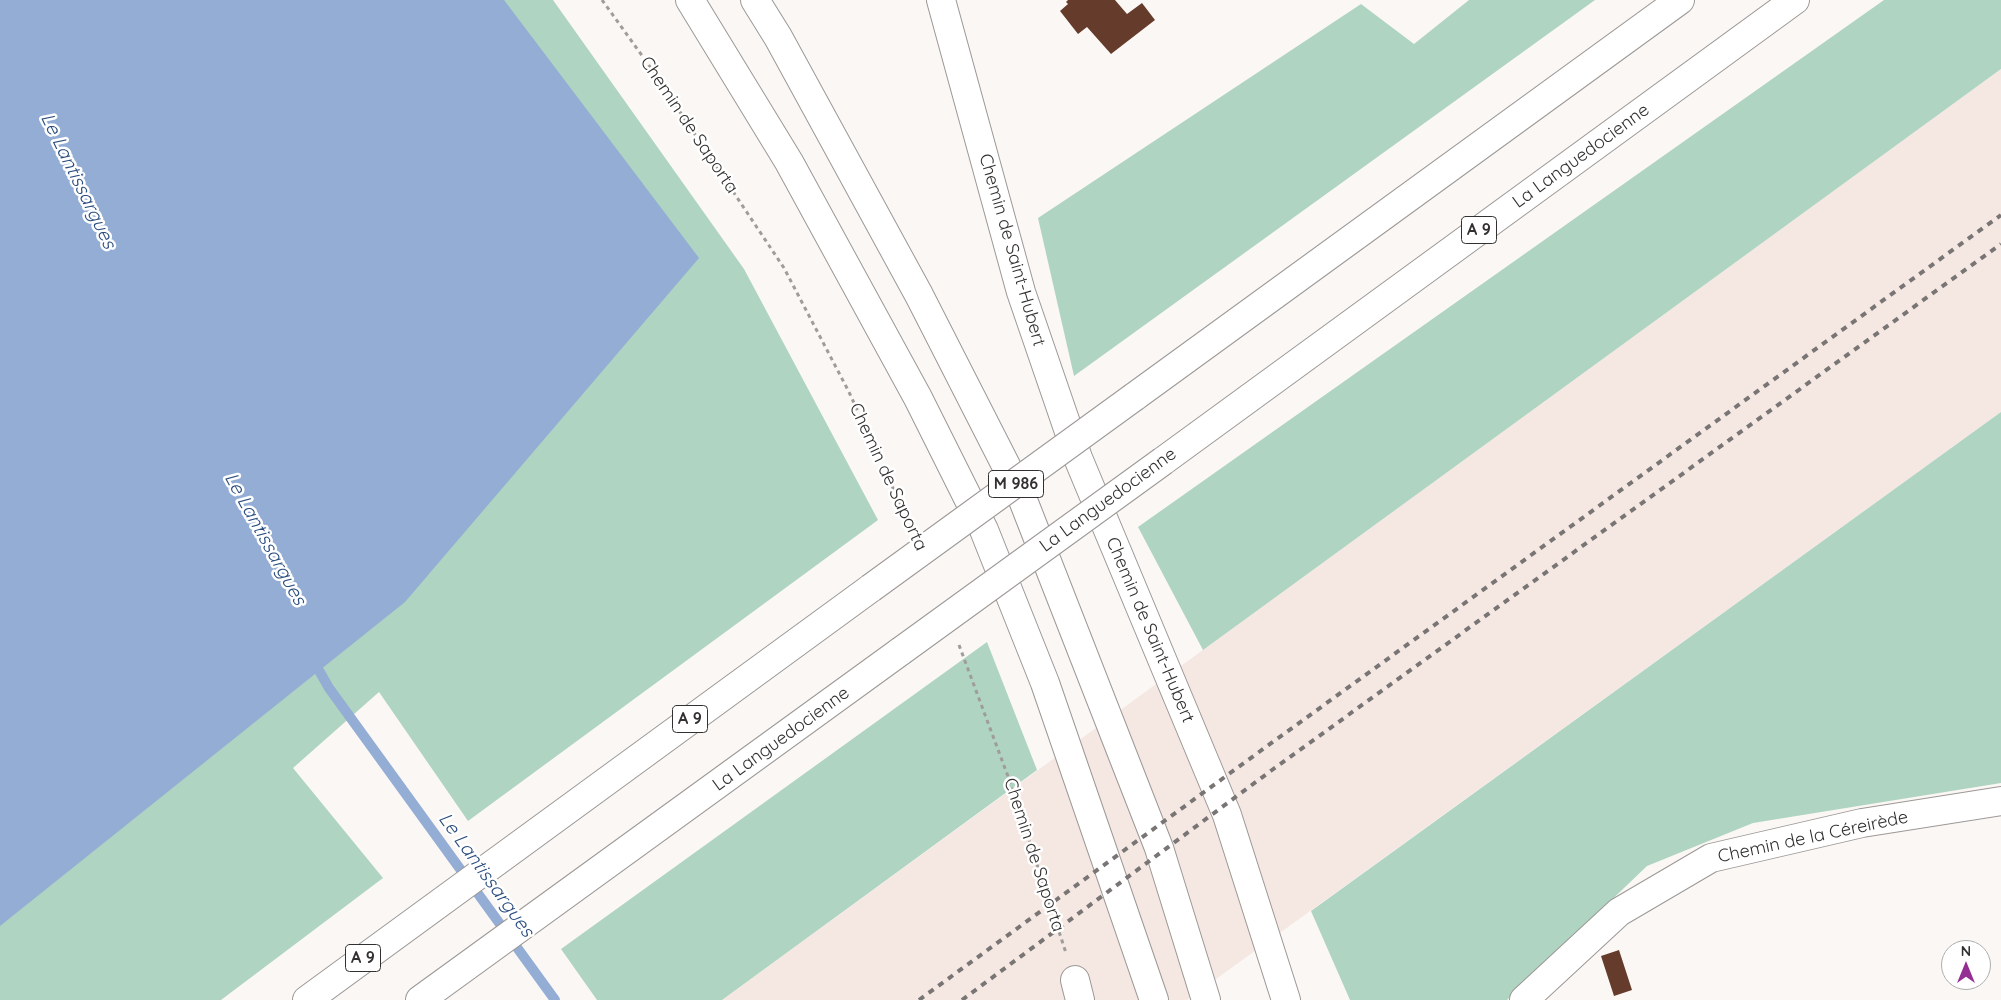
<!DOCTYPE html>
<meta charset="utf-8">
<style>
body{margin:0}
#map{position:relative;width:2001px;height:1000px;overflow:hidden;background:#fbf7f5;font-family:Quicksand,sans-serif}
canvas{display:block}
.north{position:absolute;left:1941px;top:940px;width:50px;height:50px;box-sizing:border-box;background:#fff;border:1px solid #adadac;border-radius:50%;rotate:0deg;font-size:14px;font-weight:700;line-height:20px;text-align:center;color:#333130}
.north::after{content:'';display:block;margin:auto;width:18px;height:22px;background:#952f94;clip-path:polygon(50% 0,100% 100%,50% 72%,0 100%)}
</style>
<div id="map">
<canvas width="2001" height="1000"></canvas>
<div class="north">N</div>
</div>
<script>
const g = document.querySelector('canvas').getContext('2d');
g.lineJoin = 'round';
function fillPath(path, color) { g.fillStyle = color; g.fill(path, 'evenodd'); }
const poly = rows => new Path2D(rows.map(r => 'M' + r).join(''));
function trace(path, color, width, dash) { g.strokeStyle = color; g.lineWidth = width; g.lineCap = dash ? 'butt' : 'round'; g.setLineDash(dash || []); g.stroke(path); }
function label(font, color, halo, rows, align = 'center') {
  g.font = font + ' Quicksand,sans-serif'; g.lineWidth = 5; g.setLineDash([]); g.textBaseline = 'middle'; g.strokeStyle = halo; g.fillStyle = color; for (const [text, x, y, turn = 0] of rows) {
    g.save(); g.translate(x, y); g.rotate((+turn || 0) * Math.PI / 180); g.textAlign = isNaN(turn) ? turn : align; if (halo) g.strokeText(text, 0, 0); g.fillText(text, 0, 0); g.restore();
  }
}
fillPath(poly([
 [2001,69,2001,412,1187,1000,722,1000]
]), '#f5e8e3');
fillPath(poly([
 [0,0,553,0,744,269,878,520,468,821,379,692,293,768,383,878,221,1000,0,1000],
 [1469,0,1595,0,1074,376,1038,218,1361,4,1414,44],
 [1884,0,2001,0,2001,69,1203,650,1138,527],
 [2001,412,2001,783,1753,823,1647,866,1507,1000,1350,1000,1311,911],
 [987,642,1037,770,722,1000,597,1000,561,949]
]), '#afd4c2');
fillPath(poly([
 [0,0,504,0,699,258,405,602,0,926]
]), '#93add4');
trace(poly([
 [313,660,329,688,555,1000]
]), '#93add4', 10);
fillPath(poly([
 [1068,0,1115,0,1127,14,1142,3,1155,20,1111,54,1087,27,1078,34,1060,11,1068,4,1066,2],
 [1619,950,1632,990,1614,996,1601,956]
]), '#653c2c');
const minor = poly([
 [941,0,1021,292,1078,458,1227,815,1286,1000],
 [1075,980,1080,1000],
 [1524,1000,1619,912,1711,858,1862,823,2001,801]
]);
const major = poly([
 [690,0,789,162,918,398,984,530,1045,683,1154,1000],
 [755,0,778,37,919,295,1021,495,1159,848,1206,1000]
]);
const highway = poly([
 [1134,397,1680,0],
 [1163,461,1795,0],
 [307,1000,871,588],
 [420,1000,901,651]
]);
trace(minor, '#9c9896', 30);
trace(major, '#9c9896', 30);
trace(highway, '#9c9896', 30);
trace(poly([
 [602,0,648,64,784,268,849,392,909,523],
 [959,645,1009,779,1066,953]
]), '#9f9c9b', 3, [4, 4]);
trace(minor, '#fff', 28);
trace(major, '#fff', 28);
trace(highway, '#fff', 28);
trace(poly([
 [919,1000,1259,752,2001,215],
 [962,1000,1272,770,2001,244]
]), '#787574', 4, [6, 6]);
const highwayBridge = poly([
 [871,588,1134,397],
 [901,651,1163,461]
]);
trace(highwayBridge, '#9c9896', 30, []);
trace(highwayBridge, '#fff', 28);
for (const [x, y, w] of [
 [1479,230,35],
 [1016,484,55],
 [690,719,35],
 [363,958,35]
]) { const box = new Path2D(); box.roundRect(x - w / 2, y - 13.5, w, 27, 4); g.fillStyle = '#fff'; g.fill(box); trace(box, '#333130', 1); }
label('bold 16px', '#333130', null, [
 ["A 9",1479,230],
 ["M 986",1016,484],
 ["A 9",690,719],
 ["A 9",363,958]
]);
label('18px', '#333130', '#fff', [
 ["Chemin de Saporta",689,125,56],
 ["La Languedocienne",1581,156,-36],
 ["Chemin de Saint-Hubert",1012,250,74],
 ["Chemin de Saporta",888,477,65],
 ["La Languedocienne",1108,500,-36],
 ["Chemin de Saint-Hubert",1150,630,67],
 ["La Languedocienne",781,739,-36],
 ["Chemin de la Céreirède",1813,837,-12],
 ["Chemin de Saporta",1034,855,72]
]);
label('italic 19px', '#2a4d7f', '#fff', [
 ["Le Lantissargues",78,181,64],
 ["Le Lantissargues",265,539,61],
 ["Le Lantissargues",486,875,54]
]);
</script>
